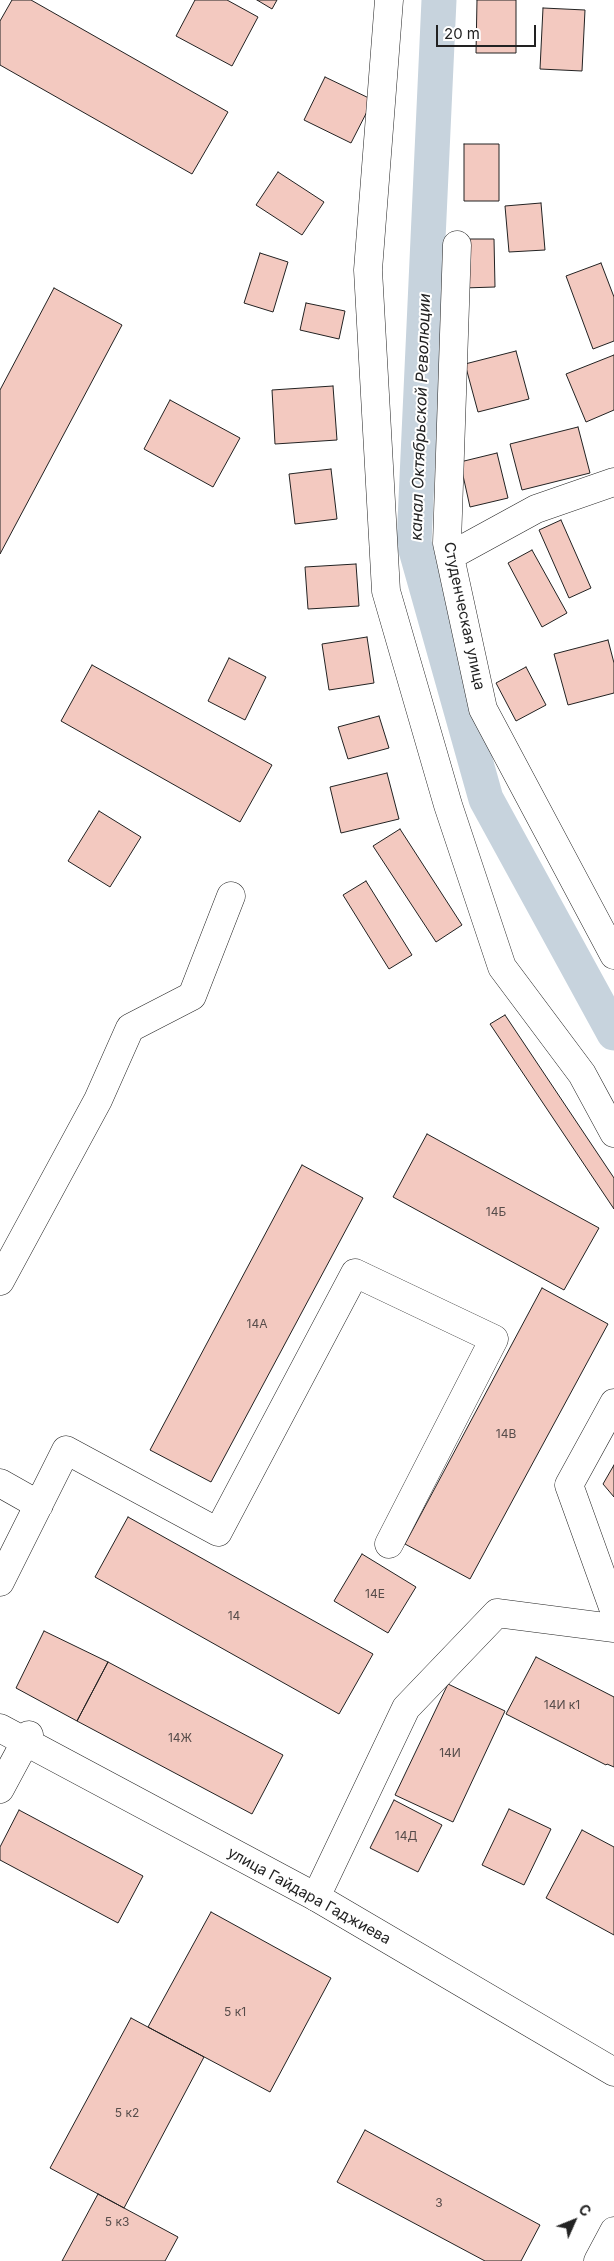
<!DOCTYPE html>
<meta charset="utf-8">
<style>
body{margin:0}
#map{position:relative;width:614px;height:2261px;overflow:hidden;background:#fff;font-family:Inter,sans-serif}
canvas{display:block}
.north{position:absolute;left:549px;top:2196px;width:50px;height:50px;-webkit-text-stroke:4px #fff;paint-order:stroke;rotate:46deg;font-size:14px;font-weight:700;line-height:20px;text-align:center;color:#222}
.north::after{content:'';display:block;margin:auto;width:18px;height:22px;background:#222;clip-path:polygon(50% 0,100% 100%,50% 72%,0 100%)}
.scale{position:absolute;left:436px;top:25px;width:100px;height:22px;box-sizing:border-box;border:2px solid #222;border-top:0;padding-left:6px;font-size:15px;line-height:18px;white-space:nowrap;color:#222;-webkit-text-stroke:4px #fff;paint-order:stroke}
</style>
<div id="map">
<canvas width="614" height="2261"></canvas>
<div class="north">С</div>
<div class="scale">20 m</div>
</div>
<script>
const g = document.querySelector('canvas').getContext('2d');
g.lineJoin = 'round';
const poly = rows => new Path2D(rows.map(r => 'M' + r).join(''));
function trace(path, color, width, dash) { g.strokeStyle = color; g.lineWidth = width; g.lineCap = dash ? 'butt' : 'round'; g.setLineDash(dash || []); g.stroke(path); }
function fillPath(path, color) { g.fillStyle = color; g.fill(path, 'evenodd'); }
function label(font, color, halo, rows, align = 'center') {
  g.font = font + ' Inter,sans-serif'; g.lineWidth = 4; g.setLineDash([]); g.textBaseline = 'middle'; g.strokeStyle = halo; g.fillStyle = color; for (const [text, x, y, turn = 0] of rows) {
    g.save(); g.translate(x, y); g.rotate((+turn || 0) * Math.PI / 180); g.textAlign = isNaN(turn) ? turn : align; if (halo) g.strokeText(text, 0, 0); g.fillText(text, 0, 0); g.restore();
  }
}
trace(poly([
 [439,0,414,543,486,799,614,1033]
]), '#c7d3dd', 35);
const building = poly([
 [12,0,31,0,228,112,192,174,0,65,0,21,12,0],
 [195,0,227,0,258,17,232,66,176,36,195,0],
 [257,0,277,0,272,9,257,0],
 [477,0,516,0,516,53,476,53,477,0],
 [543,8,585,10,582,71,540,69,543,8],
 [325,77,373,100,351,143,304,120,325,77],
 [464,144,499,144,499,201,464,201,464,144],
 [278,172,324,202,302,235,256,205,278,172],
 [541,203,545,250,509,252,505,206,541,203],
 [462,239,494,239,495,287,463,288,462,239],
 [260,253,288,262,273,312,244,303,260,253],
 [601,263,614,297,614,341,593,349,566,276,601,263],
 [54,288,122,325,0,554,0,390,54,288],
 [306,303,345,311,339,339,300,330,306,303],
 [516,351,529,399,478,412,465,364,516,351],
 [614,355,614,410,586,422,566,374,614,355],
 [333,386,337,440,275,444,272,390,333,386],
 [170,400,240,438,213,487,144,449,170,400],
 [578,427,590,473,522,490,510,444,578,427],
 [497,453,508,498,470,507,460,462,497,453],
 [331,469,337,519,295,524,289,474,331,469],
 [561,520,591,588,569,598,539,530,561,520],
 [532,550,567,613,542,627,508,563,532,550],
 [356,564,359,606,308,609,305,567,356,564],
 [367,637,374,683,329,690,322,644,367,637],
 [608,640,614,663,614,693,568,705,554,654,608,640],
 [229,658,266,677,245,720,208,701,229,658],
 [92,665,272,765,240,822,61,721,92,665],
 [526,667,546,705,516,721,496,683,526,667],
 [379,716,389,748,348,759,338,727,379,716],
 [387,773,399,819,341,833,330,787,387,773],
 [99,811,141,837,110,887,68,861,99,811],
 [400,829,462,925,436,942,373,846,400,829],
 [366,881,412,955,389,969,343,895,366,881],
 [505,1015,614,1178,614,1209,490,1024,505,1015],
 [427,1134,599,1228,564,1290,393,1197,427,1134],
 [302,1165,363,1198,211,1482,150,1450,302,1165],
 [542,1288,608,1324,470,1579,405,1544,542,1288],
 [614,1465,614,1497,603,1484,614,1465],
 [128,1517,373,1654,339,1714,95,1577,128,1517],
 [362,1554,416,1587,388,1633,334,1601,362,1554],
 [44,1631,108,1662,77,1721,16,1688,44,1631],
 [536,1657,614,1697,614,1767,607,1764,606,1765,506,1714,536,1657],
 [108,1662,283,1755,252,1814,77,1721,108,1662],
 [448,1684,505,1711,453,1822,395,1795,448,1684],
 [394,1800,442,1825,418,1872,370,1848,394,1800],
 [509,1809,551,1829,524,1885,482,1865,509,1809],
 [19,1810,143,1876,118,1923,0,1860,0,1847,19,1810],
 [582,1830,614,1847,614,1935,546,1898,582,1830],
 [211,1912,331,1978,270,2092,148,2027,211,1912],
 [131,2018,204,2057,124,2208,50,2168,131,2018],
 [365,2130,540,2225,521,2261,485,2261,337,2182,365,2130],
 [98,2194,178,2237,165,2261,62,2261,98,2194]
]);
fillPath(building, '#f3c9c0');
trace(building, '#222', 1);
const minor = poly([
 [389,0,368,270,386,591,448,805,502,967,582,1074,614,1133],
 [457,245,447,543,483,709,614,955],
 [450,556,536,509,614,482],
 [0,1281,98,1100,130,1028,192,996,231,896],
 [614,1403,569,1485,614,1610],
 [0,1483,39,1505],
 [0,1582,66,1450,218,1532,355,1273,494,1339,389,1544],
 [0,1789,29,1735],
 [316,1897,406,1708,497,1613,614,1628],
 [598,2261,614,2231]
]);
const major = poly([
 [0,1728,316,1897,614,2072]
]);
trace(minor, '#222', 29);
trace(major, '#222', 29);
trace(minor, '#fff', 28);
trace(major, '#fff', 28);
label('12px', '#564c4a', null, [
 ["14Б",496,1212],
 ["14А",257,1324],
 ["14В",506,1434],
 ["14Е",375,1594],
 ["14",234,1616],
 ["14И к1",562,1705],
 ["14Ж",180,1738],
 ["14И",450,1753],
 ["14Д",406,1836],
 ["5 к1",235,2012],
 ["5 к2",127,2113],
 ["3",439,2203],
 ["5 к3",117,2222]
]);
label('15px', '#222', '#fff', [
 ["Студенческая улица",464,616,78],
 ["улица Гайдара Гаджиева",309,1896,29]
]);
label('italic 16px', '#222', '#fff', [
 ["канал Октябрьской Революции",421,417,-88]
]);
</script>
